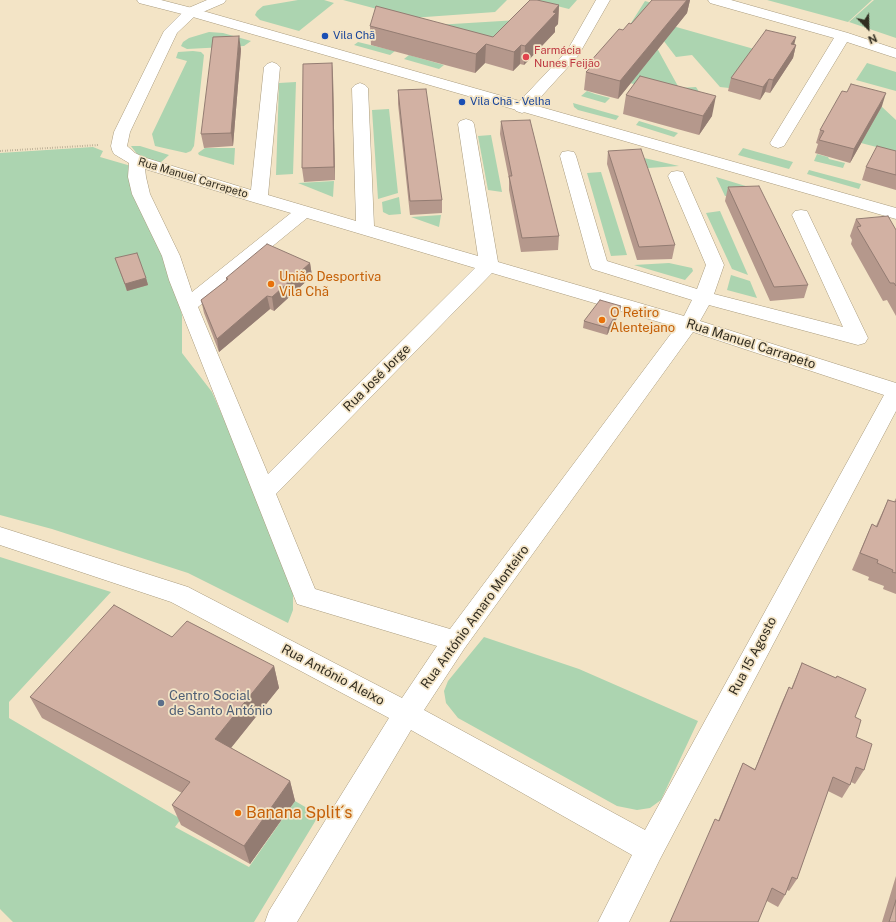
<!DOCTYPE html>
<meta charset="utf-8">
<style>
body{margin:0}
#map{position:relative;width:896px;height:922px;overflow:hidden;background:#f3e4c6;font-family:"Public Sans",sans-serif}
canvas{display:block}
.north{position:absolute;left:848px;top:8px;width:40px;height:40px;-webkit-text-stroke:3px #f3e4c6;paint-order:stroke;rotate:157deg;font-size:11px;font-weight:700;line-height:16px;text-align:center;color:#312c20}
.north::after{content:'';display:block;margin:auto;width:14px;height:18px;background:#312c20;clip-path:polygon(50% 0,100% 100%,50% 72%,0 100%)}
</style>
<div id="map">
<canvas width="896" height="922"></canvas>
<div class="north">N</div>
</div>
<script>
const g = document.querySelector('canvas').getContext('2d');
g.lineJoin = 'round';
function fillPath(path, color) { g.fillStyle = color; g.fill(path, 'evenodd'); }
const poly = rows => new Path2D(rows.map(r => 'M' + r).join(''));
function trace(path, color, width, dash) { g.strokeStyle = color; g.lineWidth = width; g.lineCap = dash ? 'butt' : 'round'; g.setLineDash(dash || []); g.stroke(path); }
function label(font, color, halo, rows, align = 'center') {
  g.font = font + ' "Public Sans",sans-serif'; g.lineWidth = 3.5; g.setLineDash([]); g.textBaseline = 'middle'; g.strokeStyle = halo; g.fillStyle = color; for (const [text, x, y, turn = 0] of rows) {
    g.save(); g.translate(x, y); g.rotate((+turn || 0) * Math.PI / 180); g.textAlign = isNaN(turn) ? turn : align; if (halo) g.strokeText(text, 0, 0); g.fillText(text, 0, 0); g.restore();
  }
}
fillPath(poly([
 [298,0,324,0,334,3,299,31,260,20,255,15,257,11,263,6],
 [343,0,507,0,495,12,411,18],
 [533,0,577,0,569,9],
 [767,0,872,0,848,22],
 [874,0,896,0,896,38,849,22],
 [645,1,659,5,648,19,754,49,729,88,720,87,692,55,676,57,663,40,631,23],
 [518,20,487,50,436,25],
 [209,32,223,33,251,41,244,46,187,49,181,46,183,42,189,38],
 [358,42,395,51,390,55,354,45],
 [657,48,679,88,696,87,706,103,630,83],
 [193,51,201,52,204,55,194,146,191,151,186,153,155,146,152,134,187,61,176,58,178,52],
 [409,55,444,65,439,69,404,59],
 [867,63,896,72,896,91,856,80],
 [296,82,293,174,276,175,279,83],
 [587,91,595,94,610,98,605,103,581,96],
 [573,103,619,116,616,120,578,110,574,107],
 [881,106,896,120,896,152,861,143],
 [389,109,398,193,378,199,372,110],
 [639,121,678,133,674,137,636,125],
 [491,135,502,192,488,190,478,136],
 [131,146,140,146,169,155,160,163,143,158,137,154],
 [93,147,103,151,100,157,131,166,167,260,182,315,182,353,212,392,257,495,293,591,293,610,288,623,188,573,52,529,0,515,0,153],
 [205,148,235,148,234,165,199,155,198,153],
 [743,148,793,162,789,169,738,155],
 [817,154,828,157,829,159,845,163,843,168,814,161],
 [644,158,679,166,648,168],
 [809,170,861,184,859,189,807,174],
 [601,172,627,255,611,256,587,173],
 [716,177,749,187,753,194,725,196],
 [334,181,333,197,298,183],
 [399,197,401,214,389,215,383,212,382,202],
 [720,211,748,275,732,269,706,213],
 [441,215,439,227,411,217],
 [669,263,692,268,693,271,685,280,634,265],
 [731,275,750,281,757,298,727,290],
 [0,557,111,592,9,702,9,718,181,819,175,827,249,867,295,801,319,815,254,922,13,922,0,909],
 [484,637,579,669,698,721,661,800,650,808,637,810,617,806,458,718,446,703,444,691,448,681]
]), '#acd4b0');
const street = poly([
 [207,0,226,0,224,3,196,15,177,33,130,132,127,146,135,153,143,157,251,190,264,67,267,64,272,62,277,64,280,67,268,195,356,221,352,88,355,85,360,83,365,85,368,88,374,226,478,256,458,124,460,121,466,119,472,121,474,124,498,262,684,316,692,300,592,269,590,265,560,156,562,152,568,151,574,152,576,156,607,261,697,289,706,265,668,176,671,172,677,171,683,172,724,265,714,294,843,327,792,215,795,211,801,210,807,211,868,338,865,343,858,345,709,305,700,321,896,383,896,411,660,859,629,922,598,922,632,855,411,730,297,922,265,922,269,911,389,718,171,602,0,545,0,527,188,587,402,698,437,646,297,604,169,280,162,256,132,194,128,177,129,163,114,154,112,150,111,146,114,132,164,31,186,9,207,0],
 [145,169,253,202,291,213,192,292,180,256,150,194,146,177,145,169],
 [307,218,475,268,268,474,198,307,307,218],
 [492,273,676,327,450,629,315,589,276,494,492,273],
 [693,332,884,395,645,830,424,710,464,649,693,332],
 [596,0,610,0,578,56,528,111,522,113,516,111,514,108,516,105,567,51,596,0],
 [708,0,731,0,848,33,896,49,896,58,847,42,784,146,778,148,772,146,770,143,834,38,710,3,708,0]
]);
const secondary = poly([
 [137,0,161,0,196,9,896,208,896,219,186,15,139,3,137,0]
]);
trace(street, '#a99b7e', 1);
trace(secondary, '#a99b7e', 1);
trace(poly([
 [0,151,98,145]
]), '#928873', 2, [0.5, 2]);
fillPath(street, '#fff');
fillPath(secondary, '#fff');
fillPath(poly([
 [652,0,690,0,687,13,618,99,584,90,586,72,589,70,589,63,623,30,631,24],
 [559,5,558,24,555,27,555,32,524,65,520,64,513,71,485,63,475,73,371,45,370,26,493,37],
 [794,44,796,45,793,58,770,93,765,92,760,100,728,91,731,78],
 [241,49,233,146,204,148,201,134],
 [332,63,333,76,335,180,304,182,302,168],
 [398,90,442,200,442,213,410,215,398,104],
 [626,95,712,116,699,135,623,114],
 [882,106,850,163,815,153,818,144,816,143,820,130],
 [501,121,559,236,558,250,521,252,509,190,509,179,500,134],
 [608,151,675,245,672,259,637,260,607,164],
 [896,151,896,190,862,180,866,167],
 [728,187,808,285,804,298,770,301,725,201],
 [856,219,896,230,896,316,887,300,883,301,851,244,852,240,850,236],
 [115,258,146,278,148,285,127,291],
 [310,263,312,276,274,311,270,309,219,352,204,313,201,300,226,281,226,278],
 [620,313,607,335,583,328,584,321],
 [896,498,896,594,883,589,884,586,868,580,869,577,852,570,864,542,872,524,876,526,888,500,894,502],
 [172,637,274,666,279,688,231,748,290,781,295,801,250,864,181,825,172,805,182,793,42,718,30,697],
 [802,663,836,678,837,676,855,717,856,737,864,770,855,784,851,782,850,785,842,798,828,791,797,879,789,891,787,890,785,895,778,907,767,901,718,821,743,763,755,769,782,702,789,687,791,689],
 [896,876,896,922,882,922]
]), '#b5988c');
fillPath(poly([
 [687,0,690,0,687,13,618,99,620,81],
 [559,5,558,24,555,27,555,32,524,65,525,46,553,12],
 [239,36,241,49,233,146,231,133],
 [796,37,793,50,796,45,793,58,770,93,773,80,791,44],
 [486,44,485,63,475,73,476,54],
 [521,45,520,64,513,71,514,52],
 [332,63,333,76,335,180,334,167],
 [769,79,765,92,760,100,763,87],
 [886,93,882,106,850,163,854,149],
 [716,96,712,116,699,135,703,116],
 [310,263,312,276,274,311,272,297],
 [146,278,148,285,127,291,125,284],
 [267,296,270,309,219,352,217,339],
 [621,306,620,313,607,335,608,328],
 [274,666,279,688,222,759,215,739],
 [290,781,295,801,250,864,244,846]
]), '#937c72');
const building = poly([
 [530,0,537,0,559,5,553,12,556,13,525,46,521,45,514,52,486,44,476,54,370,26,376,6,493,37,530,0],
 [652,0,687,0,620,81,586,72,593,65,589,63,619,29,623,30,629,23,631,24,652,0],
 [766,30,796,37,791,44,796,45,773,80,769,79,763,87,731,78,766,30],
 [239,36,231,133,201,134,213,37,239,36],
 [332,63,334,167,302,168,303,64,332,63],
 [640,76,716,96,703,116,626,95,640,76],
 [851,84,886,93,854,149,819,140,824,131,820,130,842,91,847,92,851,84],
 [426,89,442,200,410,201,398,90,426,89],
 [530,120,559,236,522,238,509,176,512,176,501,121,530,120],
 [877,146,896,151,896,175,866,167,877,146],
 [641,149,675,245,639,247,608,151,641,149],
 [759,186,808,285,774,287,728,187,759,186],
 [888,216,896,230,896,286,894,283,890,283,857,227,861,226,856,219,888,216],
 [267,244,310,263,272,297,267,296,217,339,201,300,228,279,226,278,267,244],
 [137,253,146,278,125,284,115,258,137,253],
 [600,300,621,306,608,328,584,321,600,300],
 [888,500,895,502,896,501,896,573,892,572,893,570,877,563,878,560,860,553,872,524,877,527,888,500],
 [114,605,172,637,187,621,274,666,215,739,290,781,244,846,172,805,190,782,30,697,114,605],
 [802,663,836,678,837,676,866,689,855,717,861,720,856,737,872,744,864,770,856,767,850,785,833,777,797,879,792,877,785,895,772,888,758,922,670,922,715,819,719,821,743,763,755,770,789,687,792,689,802,663],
 [896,900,896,922,889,922,896,900]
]);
fillPath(building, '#d2b1a3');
trace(building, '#937c72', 1);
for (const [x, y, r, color] of [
 [325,36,4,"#1a4fb4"],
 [526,57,4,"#e0444e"],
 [462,102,4,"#1a4fb4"],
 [271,284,4,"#e8710a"],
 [602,320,4,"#e8710a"],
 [161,703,4,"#5c6f8a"],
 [238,813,4,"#e8710a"]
]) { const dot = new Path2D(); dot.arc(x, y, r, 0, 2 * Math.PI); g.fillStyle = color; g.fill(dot); trace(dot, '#f3e4c6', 1.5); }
label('11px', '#164399', '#f3e4c6', [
 ["Vila Chã",333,36],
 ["Vila Chã - Velha",470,102]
], 'left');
label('11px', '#be3a42', '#f3e4c6', [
 ["Farmácia",534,51],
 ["Nunes Feijão",534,64]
], 'left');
label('11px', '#312c20', '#f3e4c6', [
 ["Rua Manuel Carrapeto",193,178,17]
]);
label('13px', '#c56008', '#f3e4c6', [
 ["União Desportiva",279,277],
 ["Vila Chã",279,292],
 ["O Retiro",610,313],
 ["Alentejano",610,328]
], 'left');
label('13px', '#312c20', '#f3e4c6', [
 ["Rua Manuel Carrapeto",751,344,18],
 ["Rua José Jorge",377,378,-45],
 ["Rua António Amaro Monteiro",475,617,-54],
 ["Rua 15 Agosto",753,656,-62],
 ["Rua António Aleixo",333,675,28]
]);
label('13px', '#4e5e75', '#f3e4c6', [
 ["Centro Social",169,696],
 ["de Santo António",169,711]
], 'left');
label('16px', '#c56008', '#f3e4c6', [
 ["Banana Split´s",246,813]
], 'left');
</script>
